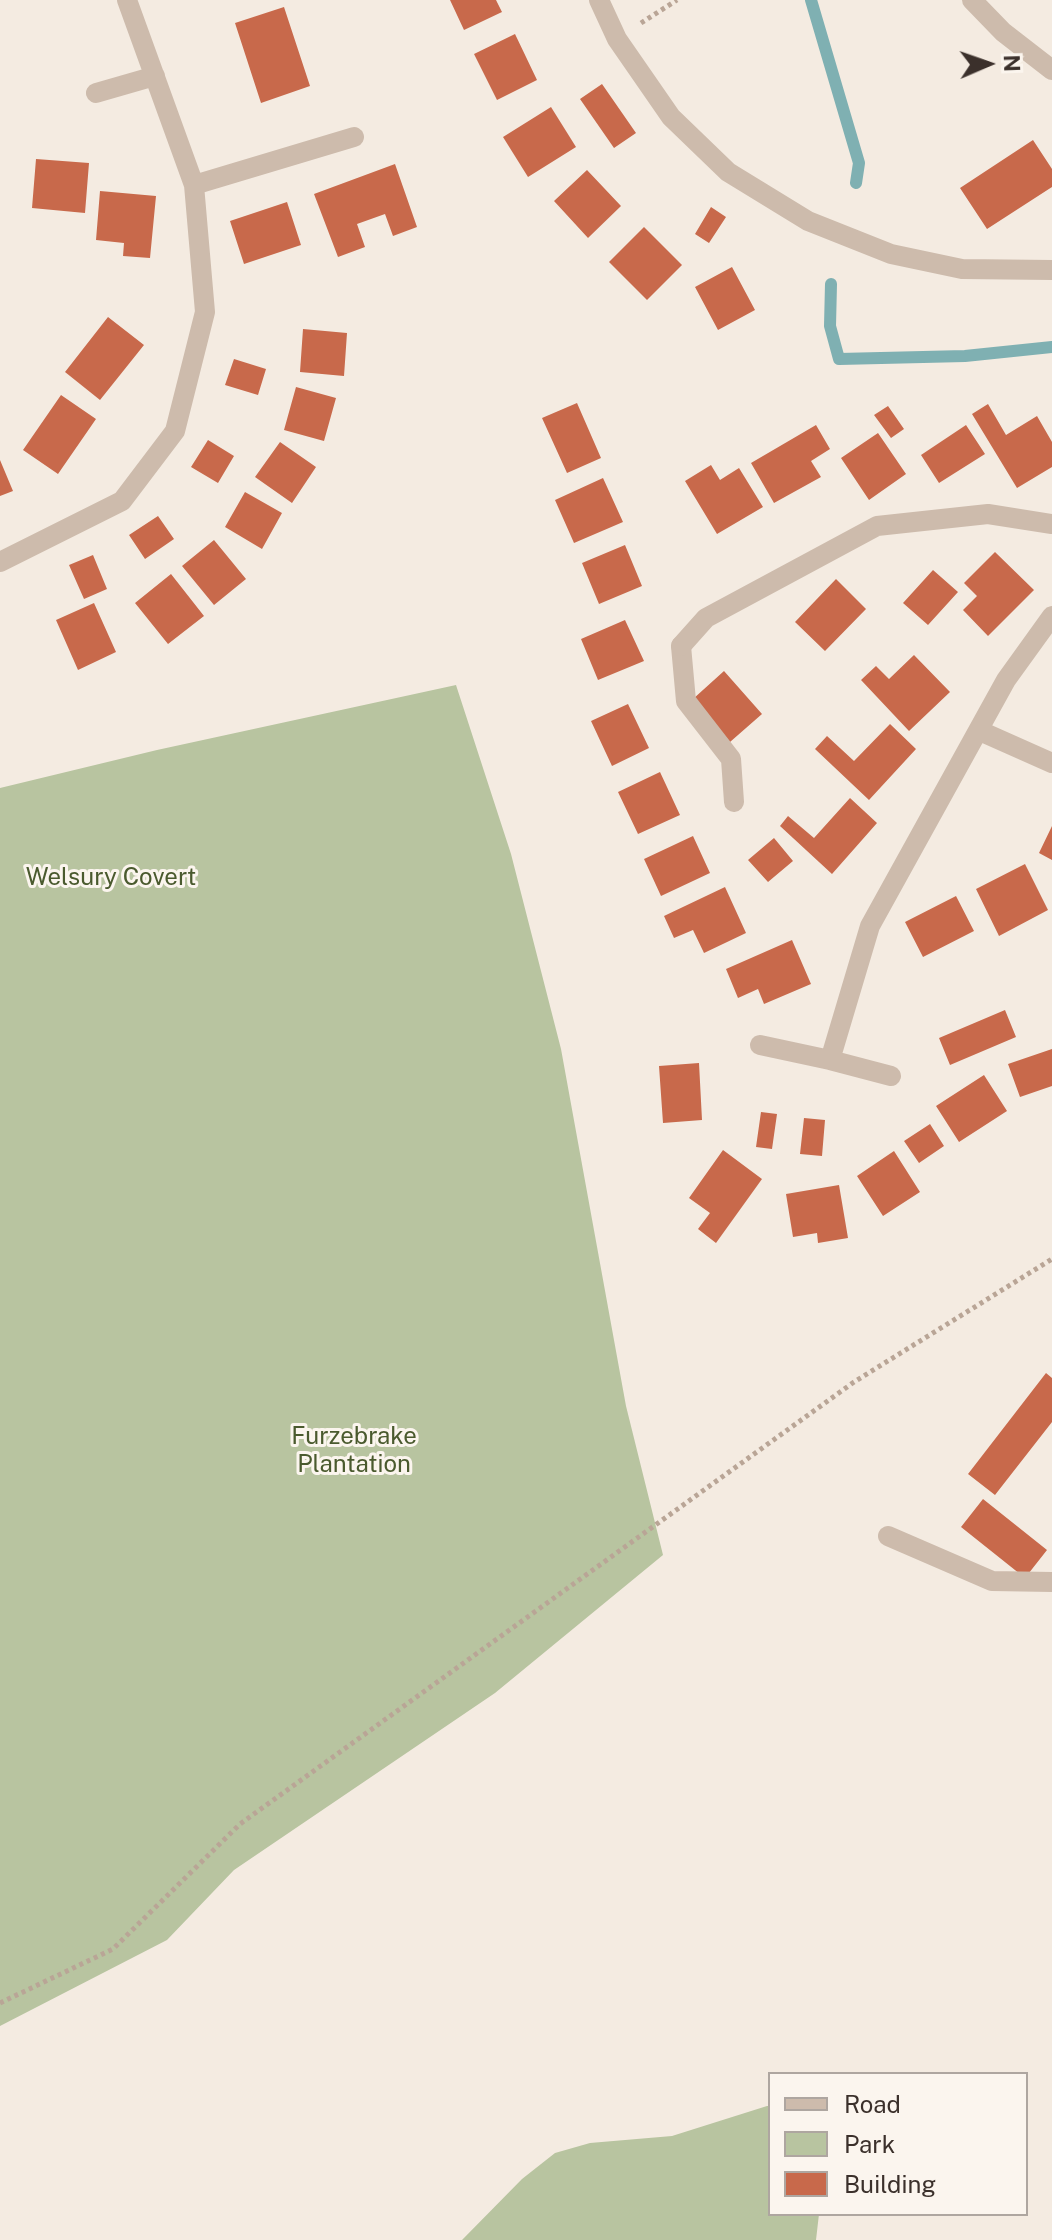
<!DOCTYPE html>
<style>
body{margin:0}
#map{position:relative;width:1052px;height:2240px;overflow:hidden;background:#f4ebe1;font-family:"Public Sans",sans-serif}
canvas{display:block}
.legend{position:absolute;left:768px;top:2072px;width:260px;height:144px;box-sizing:border-box;background:#fbf5ee;border:2px solid #aea6a0;margin:0;padding:10px 14px;list-style:none;font-size:24px;color:#3b302b}
.legend li{display:flex;align-items:center;gap:16px;height:40px}
.legend b{width:40px;border:2px solid #aea6a0}
.north{position:absolute;left:948px;top:24px;width:80px;height:80px;-webkit-text-stroke:6px #fbf5ee;paint-order:stroke;rotate:88deg;font-size:22px;font-weight:700;line-height:32px;text-align:center;color:#3b302b}
.north::after{content:'';display:block;margin:auto;width:28px;height:36px;background:#3b302b;clip-path:polygon(50% 0,100% 100%,50% 72%,0 100%)}
</style>
<div id="map">
<canvas width="1052" height="2240"></canvas>
<ul class="legend">
<li><b style="height:10px;background:#cdbbac"></b>Road</li>
<li><b style="height:22px;background:#b8c4a0"></b>Park</li>
<li><b style="height:22px;background:#c8694b"></b>Building</li>
</ul>
<div class="north">N</div>
</div>
<script>
const g = document.querySelector('canvas').getContext('2d');
g.lineJoin = 'round';
function fillPath(path, color) { g.fillStyle = color; g.fill(path, 'evenodd'); }
const poly = rows => new Path2D(rows.map(r => 'M' + r).join(''));
function trace(path, color, width, dash) { g.strokeStyle = color; g.lineWidth = width; g.lineCap = dash ? 'butt' : 'round'; g.setLineDash(dash || []); g.stroke(path); }
function label(font, color, halo, rows, align = 'center') {
  g.font = font + ' "Public Sans",sans-serif'; g.lineWidth = 6; g.setLineDash([]); g.textBaseline = 'middle'; g.strokeStyle = halo; g.fillStyle = color; for (const [text, x, y, turn = 0] of rows) {
    g.save(); g.translate(x, y); g.rotate((+turn || 0) * Math.PI / 180); g.textAlign = isNaN(turn) ? turn : align; if (halo) g.strokeText(text, 0, 0); g.fillText(text, 0, 0); g.restore();
  }
}
fillPath(poly([
 [456,685,511,854,561,1049,626,1406,663,1555,495,1693,234,1870,167,1940,0,2026,0,788,157,750],
 [767,2106,770,2106,770,2214,819,2214,816,2240,462,2240,522,2179,555,2153,590,2143,672,2136]
]), '#b8c4a0');
trace(poly([
 [811,0,859,163,856,183],
 [831,284,830,326,839,359,965,356,1052,347]
]), '#7fb0b2', 12);
fillPath(poly([
 [450,0,496,0,502,12,464,30],
 [284,7,310,86,261,103,235,23],
 [515,34,537,80,497,100,474,54],
 [602,84,636,133,614,148,580,99],
 [551,107,576,147,528,177,503,137],
 [1033,140,1052,169,1052,187,987,229,960,188],
 [36,159,89,163,85,213,32,208],
 [395,164,417,227,393,236,385,214,357,224,365,247,338,257,314,194],
 [587,170,621,206,588,238,554,201],
 [100,191,156,196,150,258,123,256,124,243,96,240],
 [287,202,301,245,244,264,230,221],
 [711,207,726,217,709,243,695,234],
 [644,227,682,265,647,300,609,262],
 [732,267,755,310,718,330,695,287],
 [108,317,144,345,100,400,65,372],
 [303,329,347,333,344,376,300,372],
 [234,359,266,369,258,395,225,385],
 [296,387,336,398,324,441,284,430],
 [61,395,96,419,58,474,23,450],
 [577,403,601,458,567,473,542,418],
 [988,404,1006,435,1037,416,1052,442,1052,467,1017,488,972,414],
 [888,406,904,429,891,438,874,415],
 [816,425,830,449,811,461,821,477,774,503,751,463],
 [966,425,985,454,939,483,921,455],
 [878,433,906,474,869,500,841,458],
 [208,440,234,456,218,483,191,467],
 [280,442,316,467,292,503,255,477],
 [0,460,13,491,0,496],
 [711,465,720,480,739,468,763,507,717,534,685,481],
 [603,478,623,522,574,543,555,500],
 [245,492,282,513,262,549,225,527],
 [158,516,174,539,145,559,129,535],
 [214,540,246,579,214,605,182,566],
 [625,545,642,586,599,604,582,563],
 [995,552,1034,590,988,636,963,610,977,596,964,583],
 [93,555,107,589,84,599,69,565],
 [933,570,958,592,928,625,903,603],
 [171,574,204,616,168,644,135,603],
 [836,579,866,609,825,651,795,622],
 [94,603,116,652,78,670,56,620],
 [625,620,644,661,598,680,581,639],
 [914,655,950,692,909,731,861,680,876,666,889,679],
 [724,671,762,714,730,742,693,699],
 [628,704,649,748,612,766,591,721],
 [890,724,916,749,869,800,815,749,827,736,854,761],
 [660,772,680,815,638,834,618,792],
 [850,798,877,823,832,874,780,826,788,816,814,838],
 [1052,826,1052,860,1039,853],
 [693,836,710,873,661,896,644,859],
 [774,838,793,861,768,882,748,860],
 [1025,864,1048,910,999,936,976,889],
 [725,887,746,933,704,953,693,930,674,938,664,916],
 [956,896,974,931,923,957,905,922],
 [792,940,811,984,764,1004,758,989,738,998,726,969],
 [1005,1010,1016,1037,950,1065,939,1038],
 [1052,1049,1052,1086,1020,1097,1008,1064],
 [699,1063,702,1120,663,1123,659,1066],
 [984,1075,1007,1111,959,1142,936,1106],
 [761,1112,777,1114,772,1149,756,1147],
 [804,1118,825,1120,822,1156,800,1154],
 [930,1124,944,1146,919,1163,904,1141],
 [723,1150,762,1179,716,1243,698,1229,710,1213,689,1198],
 [894,1151,920,1192,883,1216,857,1176],
 [839,1185,848,1238,818,1243,817,1233,793,1237,786,1194],
 [1046,1373,1052,1378,1052,1422,995,1495,968,1474],
 [983,1499,1047,1550,1025,1578,961,1527]
]), '#c8694b');
trace(poly([
 [641,23,677,0],
 [0,2003,113,1949,240,1824,854,1382,1052,1259]
]), '#b9a596', 5, [4, 4]);
trace(poly([
 [681,646,686,701,731,759,734,802],
 [888,1536,992,1581,1052,1582]
]), '#cdbbac', 20);
trace(poly([
 [599,0,617,39,671,117,728,172,808,221,891,254,962,269,1052,270],
 [972,0,1003,32,1052,70],
 [96,93,155,76],
 [194,185,354,137],
 [0,562,122,501,175,431,205,312,194,185,127,0],
 [681,646,706,618,877,526,988,514,1052,524],
 [980,731,1052,763],
 [760,1045,830,1060,870,926,1006,680,1052,616],
 [830,1060,891,1076]
]), '#cdbbac', 20);
label('24px', '#4a5a2e', '#fbf5ee', [
 ["Welsury Covert",111,878],
 ["Furzebrake",354,1437],
 ["Plantation",354,1465]
]);
</script>
